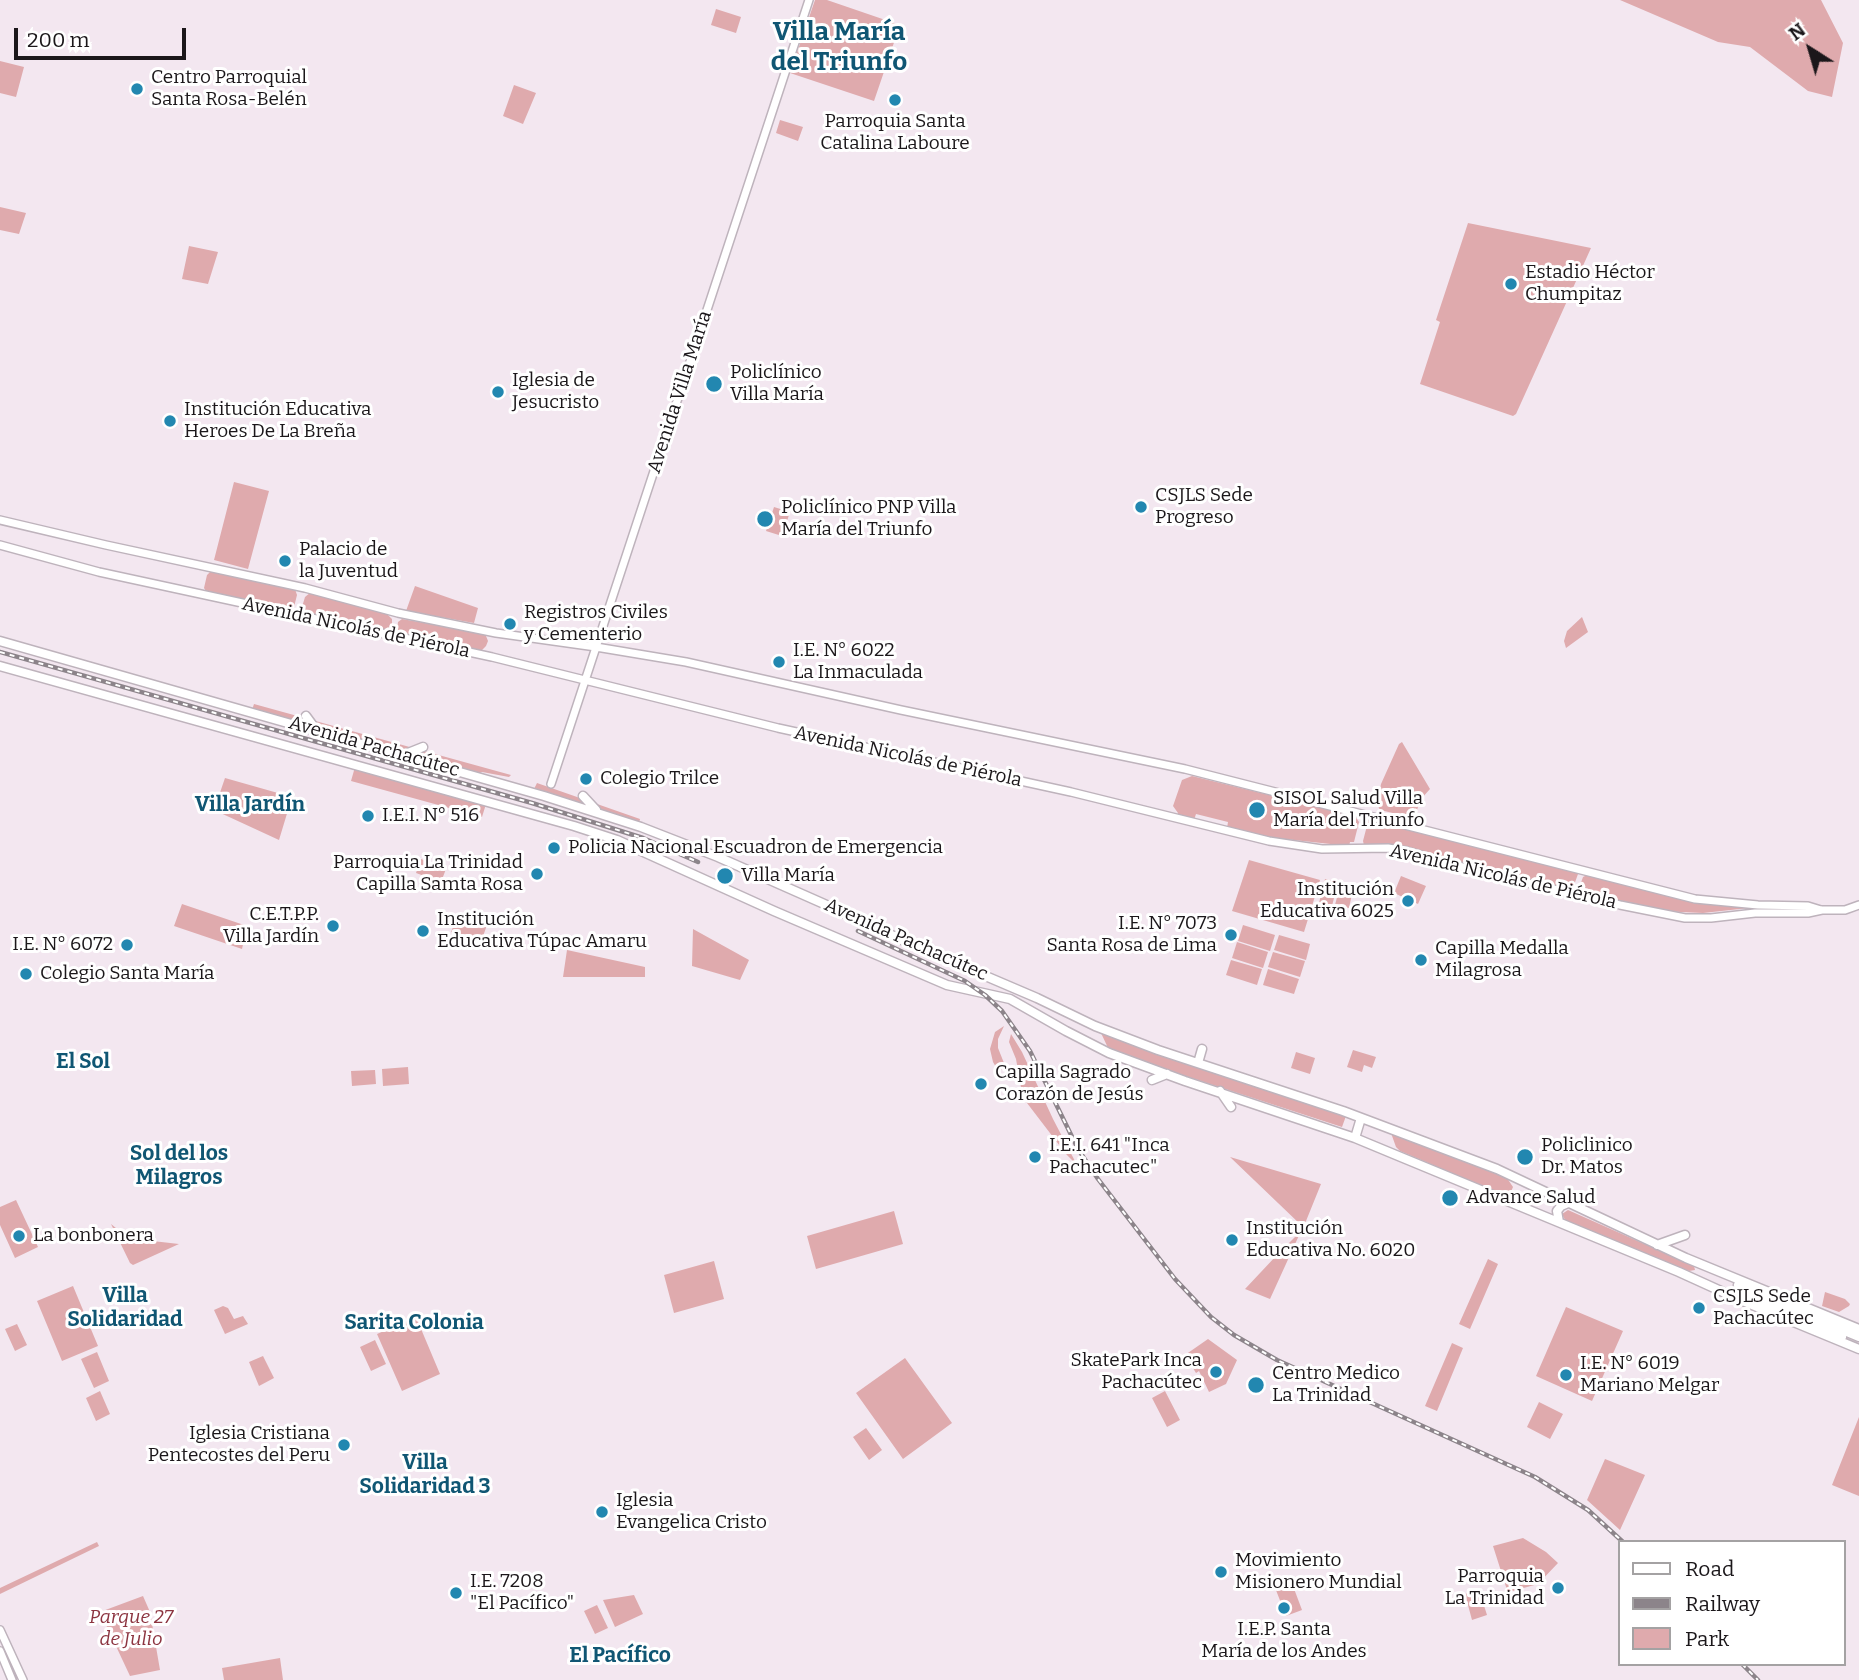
<!DOCTYPE html>
<meta charset="utf-8">
<style>
body{margin:0}
#map{position:relative;width:1859px;height:1680px;overflow:hidden;background:#f3e7f0;font-family:Bitter,serif}
canvas{display:block}
.legend{position:absolute;left:1618px;top:1540px;width:228px;height:126px;box-sizing:border-box;background:#fff;border:2px solid #a4a2a3;margin:0;padding:9px 12px;list-style:none;font-size:21px;color:#1b171a}
.legend li{display:flex;align-items:center;gap:14px;height:35px}
.legend b{width:35px;border:2px solid #a4a2a3}
.north{position:absolute;left:1775px;top:14px;width:70px;height:70px;-webkit-text-stroke:5px #fff;paint-order:stroke;rotate:323deg;font-size:19px;font-weight:700;line-height:28px;text-align:center;color:#1b171a}
.north::after{content:'';display:block;margin:auto;width:24px;height:32px;background:#1b171a;clip-path:polygon(50% 0,100% 100%,50% 72%,0 100%)}
.scale{position:absolute;left:14px;top:28px;width:172px;height:32px;box-sizing:border-box;border:4px solid #1b171a;border-top:0;padding-left:9px;font-size:21px;line-height:24px;white-space:nowrap;color:#1b171a;-webkit-text-stroke:5px #fff;paint-order:stroke}
</style>
<div id="map">
<canvas width="1859" height="1680"></canvas>
<ul class="legend">
<li><b style="height:9px;background:#fff"></b>Road</li>
<li><b style="height:9px;background:#8c848a"></b>Railway</li>
<li><b style="height:19px;background:#dfaaad"></b>Park</li>
</ul>
<div class="north">N</div>
<div class="scale">200 m</div>
</div>
<script>
const g = document.querySelector('canvas').getContext('2d');
g.lineJoin = 'round';
function fillPath(path, color) { g.fillStyle = color; g.fill(path, 'evenodd'); }
const poly = rows => new Path2D(rows.map(r => 'M' + r).join(''));
function trace(path, color, width, dash) { g.strokeStyle = color; g.lineWidth = width; g.lineCap = dash ? 'butt' : 'round'; g.setLineDash(dash || []); g.stroke(path); }
function label(font, color, halo, rows, align = 'center') {
  g.font = font + ' Bitter,serif'; g.lineWidth = 6; g.setLineDash([]); g.textBaseline = 'middle'; g.strokeStyle = halo; g.fillStyle = color; for (const [text, x, y, turn = 0] of rows) {
    g.save(); g.translate(x, y); g.rotate((+turn || 0) * Math.PI / 180); g.textAlign = isNaN(turn) ? turn : align; if (halo) g.strokeText(text, 0, 0); g.fillText(text, 0, 0); g.restore();
  }
}
fillPath(poly([
 [815,0,827,0,900,25,874,101,790,73],
 [1620,0,1821,0,1843,43,1832,97,1808,91,1750,47,1718,42],
 [716,9,741,17,736,33,711,25],
 [0,61,24,67,16,97,0,93],
 [514,85,536,93,523,124,503,116],
 [780,120,803,127,798,141,776,133],
 [0,207,26,213,19,234,0,230],
 [1468,223,1591,248,1516,414,1513,416,1420,384,1440,322,1436,320],
 [189,246,218,252,208,284,182,279],
 [234,482,269,491,248,569,214,560],
 [774,507,790,512,782,536,766,531],
 [216,571,295,589,297,595,294,607,288,610,207,593,204,588,207,575,210,572],
 [415,586,478,608,474,623,406,611],
 [311,592,387,614,392,619,392,625,389,629,384,630,306,614,302,607,305,597],
 [1582,617,1588,632,1566,648,1564,641,1567,631],
 [402,619,482,633,486,636,488,641,486,646,481,651,403,635,398,632,397,630,398,622],
 [254,704,511,775,509,777,482,772,478,774,252,710],
 [1402,742,1430,789,1421,799,1414,818,1380,810,1377,804,1381,784,1399,744],
 [355,767,486,804,482,817,351,781],
 [1192,776,1355,816,1359,822,1354,842,1350,842,1349,846,1275,838,1227,828,1228,822,1196,814,1194,820,1177,816,1178,813,1173,806,1182,780],
 [225,778,292,797,279,840,214,810],
 [537,783,640,819,639,823,534,789],
 [1369,818,1578,873,1578,874,1573,888,1569,890,1484,870,1415,849,1393,846,1364,845,1363,841],
 [421,859,446,869,441,882,416,873],
 [1249,860,1320,880,1304,932,1232,911],
 [1587,875,1694,902,1749,908,1703,913,1659,911,1578,891,1583,877],
 [1401,876,1426,886,1418,904,1394,893],
 [1325,879,1338,882,1332,906,1319,903],
 [1341,882,1354,885,1349,908,1335,905],
 [182,904,247,926,242,949,174,926],
 [458,915,487,925,481,942,451,932],
 [1243,925,1275,935,1270,951,1238,941],
 [693,929,749,960,740,980,692,966],
 [1279,935,1310,944,1306,960,1274,950],
 [1237,942,1268,952,1263,968,1232,958],
 [567,950,645,967,645,977,563,977],
 [1273,952,1305,961,1300,977,1268,967],
 [1231,960,1262,969,1257,985,1226,975],
 [1268,969,1299,979,1294,994,1263,985],
 [1004,1026,998,1039,998,1048,1004,1063,1003,1069,1000,1070,997,1069,993,1062,990,1049,995,1032],
 [1103,1032,1346,1116,1342,1127,1124,1056,1109,1050,1101,1033],
 [1011,1034,1022,1052,1053,1119,1077,1165,1066,1154,1027,1103,1022,1093,1016,1059,1009,1042],
 [1353,1050,1376,1057,1372,1068,1364,1065,1362,1072,1347,1067],
 [1296,1052,1315,1058,1310,1074,1291,1068],
 [408,1067,409,1084,383,1086,382,1069],
 [375,1070,376,1084,352,1086,351,1071],
 [1391,1133,1507,1178,1513,1187,1510,1194,1501,1194,1400,1151,1396,1147],
 [1230,1157,1321,1184,1304,1226,1302,1226],
 [16,1200,38,1247,15,1258,0,1225,0,1207],
 [1568,1210,1694,1266,1695,1270,1689,1271,1565,1220,1562,1214],
 [894,1211,903,1244,816,1269,807,1236],
 [111,1224,122,1233,135,1239,179,1244,133,1265,130,1263],
 [1301,1231,1270,1299,1245,1289,1276,1256],
 [1488,1259,1498,1264,1470,1329,1459,1324],
 [714,1261,724,1299,674,1313,664,1275],
 [73,1286,98,1346,62,1361,37,1301],
 [1825,1292,1845,1299,1850,1304,1849,1306,1839,1312,1822,1306],
 [223,1306,228,1308,234,1319,243,1316,248,1324,225,1334,214,1310],
 [1566,1307,1623,1331,1592,1401,1536,1376],
 [416,1317,440,1374,402,1391,377,1334],
 [17,1324,27,1345,15,1351,5,1329],
 [1208,1339,1237,1360,1226,1384,1209,1392,1199,1371,1196,1373,1185,1355],
 [375,1340,386,1364,371,1371,360,1347],
 [1452,1343,1463,1348,1437,1411,1425,1406],
 [97,1352,109,1381,94,1388,81,1359],
 [263,1356,274,1378,259,1386,249,1362],
 [905,1358,952,1423,903,1459,856,1393],
 [100,1391,110,1414,96,1421,86,1398],
 [1165,1391,1180,1420,1167,1427,1152,1398],
 [1539,1402,1563,1414,1550,1439,1527,1427],
 [1859,1417,1859,1496,1832,1485],
 [866,1428,882,1450,869,1460,853,1437],
 [1605,1459,1645,1475,1620,1530,1587,1500],
 [1523,1538,1546,1552,1558,1563,1538,1584,1509,1592,1507,1590,1493,1546],
 [97,1542,99,1546,0,1594,0,1588],
 [1290,1578,1302,1610,1286,1616,1274,1585],
 [1479,1590,1487,1615,1472,1620,1465,1594],
 [634,1595,643,1614,615,1627,603,1600],
 [143,1596,150,1612,160,1670,130,1676,100,1612],
 [597,1605,608,1628,595,1634,584,1611],
 [280,1658,283,1680,224,1680,222,1668]
]), '#dfaaad');
const secondary = poly([
 [0,520,106,545,305,588,398,613,496,633,596,647,686,662,901,710,1185,769,1695,899,1758,905,1808,906,1821,910],
 [0,545,99,572,492,657,778,728,1071,792,1269,841,1322,849,1388,848,1407,851,1477,871,1620,905,1685,918,1711,918,1755,913,1808,913,1822,910,1845,910,1859,905],
 [551,784,809,0],
 [0,1630,23,1680],
 [0,1651,12,1680]
]);
const primary = poly([
 [0,641,544,796,641,827,718,857,822,903,913,945,1037,998,1095,1026,1158,1050,1343,1111,1497,1169,1686,1258,1859,1329],
 [0,666,574,826,617,840,774,911,947,985,1010,999,1066,1031,1109,1053,1185,1081,1355,1138,1396,1155,1679,1272,1745,1302,1859,1349],
 [306,716,317,731],
 [403,755,423,747],
 [583,796,596,810],
 [1198,1063,1202,1049],
 [1152,1080,1167,1074],
 [1220,1091,1231,1107],
 [1355,1138,1361,1118],
 [1559,1222,1557,1211,1561,1206,1568,1203],
 [1657,1245,1685,1235],
 [1738,1285,1753,1293,1859,1337],
 [1737,1294,1842,1337]
]);
trace(secondary, '#beb3bc', 10);
trace(primary, '#beb3bc', 11);
trace(secondary, '#fff', 7);
trace(primary, '#fff', 8);
const rail = poly([
 [0,652,532,803,643,838,698,862],
 [858,931,965,981,985,995,1002,1011,1030,1051,1078,1149,1098,1179,1175,1279,1211,1317,1234,1335,1277,1360,1535,1477,1588,1510,1623,1542],
 [1742,1664,1758,1680]
]);
trace(rail, '#8c848a', 4.5);
trace(rail, '#fff', 2, [5]);
for (const [x, y, r, color] of [
 [137,89,7,"#2287b0"],
 [895,100,7,"#2287b0"],
 [1511,284,7,"#2287b0"],
 [714,384,9,"#2287b0"],
 [498,392,7,"#2287b0"],
 [170,421,7,"#2287b0"],
 [1141,507,7,"#2287b0"],
 [765,519,9,"#2287b0"],
 [285,561,7,"#2287b0"],
 [510,624,7,"#2287b0"],
 [779,662,7,"#2287b0"],
 [586,779,7,"#2287b0"],
 [1257,810,9,"#2287b0"],
 [368,816,7,"#2287b0"],
 [554,848,7,"#2287b0"],
 [537,874,7,"#2287b0"],
 [725,876,9,"#2287b0"],
 [1408,901,7,"#2287b0"],
 [333,926,7,"#2287b0"],
 [423,931,7,"#2287b0"],
 [1231,935,7,"#2287b0"],
 [127,945,7,"#2287b0"],
 [1421,960,7,"#2287b0"],
 [26,974,7,"#2287b0"],
 [981,1084,7,"#2287b0"],
 [1035,1157,7,"#2287b0"],
 [1525,1157,9,"#2287b0"],
 [1450,1198,9,"#2287b0"],
 [19,1236,7,"#2287b0"],
 [1232,1240,7,"#2287b0"],
 [1699,1308,7,"#2287b0"],
 [1216,1372,7,"#2287b0"],
 [1566,1375,7,"#2287b0"],
 [1256,1385,9,"#2287b0"],
 [344,1445,7,"#2287b0"],
 [602,1512,7,"#2287b0"],
 [1221,1572,7,"#2287b0"],
 [1558,1588,7,"#2287b0"],
 [456,1593,7,"#2287b0"],
 [1284,1608,7,"#2287b0"]
]) { const dot = new Path2D(); dot.arc(x, y, r, 0, 2 * Math.PI); g.fillStyle = color; g.fill(dot); trace(dot, '#fff', 2.5); }
label('19px', '#1b171a', '#fff', [
 ["Centro Parroquial",151,78],
 ["Santa Rosa-Belén",151,100],
 ["Parroquia Santa",895,122,"center"],
 ["Catalina Laboure",895,144,"center"],
 ["Estadio Héctor",1525,273],
 ["Chumpitaz",1525,295],
 ["Policlínico",730,373],
 ["Villa María",730,395],
 ["Iglesia de",512,381],
 ["Jesucristo",512,403],
 ["Institución Educativa",184,410],
 ["Heroes De La Breña",184,432],
 ["CSJLS Sede",1155,496],
 ["Progreso",1155,518],
 ["Policlínico PNP Villa",781,508],
 ["María del Triunfo",781,530],
 ["Palacio de",299,550],
 ["la Juventud",299,572],
 ["Registros Civiles",524,613],
 ["y Cementerio",524,635],
 ["I.E. N° 6022",793,651],
 ["La Inmaculada",793,673],
 ["Colegio Trilce",600,779],
 ["SISOL Salud Villa",1273,799],
 ["María del Triunfo",1273,821],
 ["I.E.I. N° 516",382,816],
 ["Policia Nacional Escuadron de Emergencia",568,848],
 ["Parroquia La Trinidad",523,863,"right"],
 ["Capilla Samta Rosa",523,885,"right"],
 ["Villa María",741,876],
 ["Institución",1394,890,"right"],
 ["Educativa 6025",1394,912,"right"],
 ["C.E.T.P.P.",319,915,"right"],
 ["Villa Jardín",319,937,"right"],
 ["Institución",437,920],
 ["Educativa Túpac Amaru",437,942],
 ["I.E. N° 7073",1217,924,"right"],
 ["Santa Rosa de Lima",1217,946,"right"],
 ["I.E. N° 6072",113,945,"right"],
 ["Capilla Medalla",1435,949],
 ["Milagrosa",1435,971],
 ["Colegio Santa María",40,974],
 ["Capilla Sagrado",995,1073],
 ["Corazón de Jesús",995,1095],
 ["I.E.I. 641 \"Inca",1049,1146],
 ["Pachacutec\"",1049,1168],
 ["Policlinico",1541,1146],
 ["Dr. Matos",1541,1168],
 ["Advance Salud",1466,1198],
 ["Institución",1246,1229],
 ["Educativa No. 6020",1246,1251],
 ["La bonbonera",33,1236],
 ["CSJLS Sede",1713,1297],
 ["Pachacútec",1713,1319],
 ["SkatePark Inca",1202,1361,"right"],
 ["Pachacútec",1202,1383,"right"],
 ["I.E. N° 6019",1580,1364],
 ["Mariano Melgar",1580,1386],
 ["Centro Medico",1272,1374],
 ["La Trinidad",1272,1396],
 ["Iglesia Cristiana",330,1434,"right"],
 ["Pentecostes del Peru",330,1456,"right"],
 ["Iglesia",616,1501],
 ["Evangelica Cristo",616,1523],
 ["Movimiento",1235,1561],
 ["Misionero Mundial",1235,1583],
 ["Parroquia",1544,1577,"right"],
 ["La Trinidad",1544,1599,"right"],
 ["I.E. 7208",470,1582],
 ["\"El Pacífico\"",470,1604],
 ["I.E.P. Santa",1284,1630,"center"],
 ["María de los Andes",1284,1652,"center"]
], 'left');
label('19px', '#1b171a', '#fff', [
 ["Avenida Villa María",680,392,-72],
 ["Avenida Nicolás de Piérola",356,628,12],
 ["Avenida Pachacútec",374,747,16],
 ["Avenida Nicolás de Piérola",908,757,12],
 ["Avenida Nicolás de Piérola",1503,877,13],
 ["Avenida Pachacútec",906,940,24]
]);
label('italic 19px', '#8c3440', '#fff', [
 ["Parque 27",131,1618],
 ["de Julio",131,1640]
]);
label('bold 21px', '#105673', '#fff', [
 ["Villa Jardín",250,805],
 ["El Sol",83,1062],
 ["Sol del los",179,1154],
 ["Milagros",179,1178],
 ["Villa",125,1296],
 ["Solidaridad",125,1320],
 ["Sarita Colonia",414,1323],
 ["Villa",425,1463],
 ["Solidaridad 3",425,1487],
 ["El Pacífico",620,1656]
]);
label('bold 26px', '#105673', '#fff', [
 ["Villa María",839,33],
 ["del Triunfo",839,63]
]);
</script>
